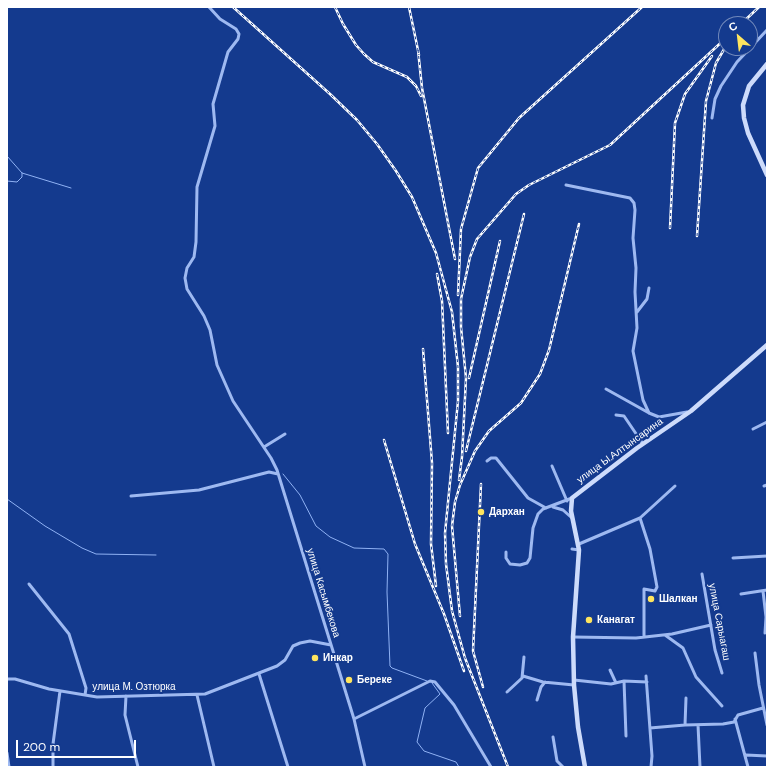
<!DOCTYPE html>
<meta charset="utf-8">
<style>
body{margin:0}
#map{position:relative;width:774px;height:774px;overflow:hidden;background:#143a8e;font-family:"DM Sans",sans-serif}
canvas{display:block}
.frame{position:absolute;inset:0;border:8px solid #fff;pointer-events:none}
.north{position:absolute;left:718px;top:16px;width:40px;height:40px;box-sizing:border-box;background:#143a8e;border:1px solid #7289bb;border-radius:50%;rotate:332deg;font-size:11px;font-weight:700;line-height:16px;text-align:center;color:#fff}
.north::after{content:'';display:block;margin:auto;width:14px;height:18px;background:#ffe55e;clip-path:polygon(50% 0,100% 100%,50% 72%,0 100%)}
.scale{position:absolute;left:16px;top:740px;width:120px;height:18px;box-sizing:border-box;border:2px solid #fff;border-top:0;padding-left:5px;font-size:12px;line-height:14px;white-space:nowrap;color:#fff;-webkit-text-stroke:3px #143a8e;paint-order:stroke}
</style>
<div id="map">
<canvas width="774" height="774"></canvas>
<div class="frame"></div>
<div class="north">С</div>
<div class="scale">200 m</div>
</div>
<script>
const g = document.querySelector('canvas').getContext('2d');
g.lineJoin = 'round';
const poly = rows => new Path2D(rows.map(r => 'M' + r).join(''));
function trace(path, color, width, dash) { g.strokeStyle = color; g.lineWidth = width; g.lineCap = dash ? 'butt' : 'round'; g.setLineDash(dash || []); g.stroke(path); }
function label(font, color, halo, rows, align = 'center') {
  g.font = font + ' "DM Sans",sans-serif'; g.lineWidth = 4; g.setLineDash([]); g.textBaseline = 'middle'; g.strokeStyle = halo; g.fillStyle = color; for (const [text, x, y, turn = 0] of rows) {
    g.save(); g.translate(x, y); g.rotate((+turn || 0) * Math.PI / 180); g.textAlign = isNaN(turn) ? turn : align; if (halo) g.strokeText(text, 0, 0); g.fillText(text, 0, 0); g.restore();
  }
}
trace(poly([
 [7,156,22,173,71,188],
 [7,181,17,182,22,177,22,173],
 [283,474,300,495,316,526,330,537,354,548,384,549,388,554,387,592,390,666,392,668,427,681],
 [7,499,45,526,82,548,96,554,156,555],
 [432,683,440,694,425,708,417,742,424,751,456,762,459,767]
]), '#90b2f4', 1);
trace(poly([
 [209,7,220,19,236,29,239,34,238,39,228,52,213,104,215,126,197,187,196,242,194,257,187,268,185,278,187,289,204,316,210,330,217,365,233,401,271,458,277,470,354,719,365,767],
 [712,118,715,99,721,86,737,62,767,30],
 [566,185,630,198,634,203,635,210,633,238,636,268,635,292,637,328,633,351,643,400,649,413],
 [637,312,647,299,649,288],
 [606,389,649,413,659,417,687,412],
 [616,415,624,416,643,444],
 [753,429,767,422],
 [264,447,285,434],
 [487,461,491,458,496,458,528,498,546,508],
 [552,466,567,501],
 [764,486,767,485],
 [131,496,199,490,269,472,278,474],
 [553,507,563,510,572,518],
 [640,518,650,549,657,587,655,591,644,589,644,636],
 [579,544,640,518,675,486],
 [572,549,579,550],
 [506,552,506,558,510,564,520,565,527,563,530,558,533,528,538,514,543,509,572,498],
 [733,558,767,556],
 [702,574,715,650,722,673],
 [29,584,69,634,86,688,85,695],
 [763,591,766,617,765,633],
 [741,594,767,590],
 [665,635,683,648,696,677,722,706],
 [573,637,636,638,672,634,711,625],
 [755,653,759,685,767,725],
 [610,670,616,683],
 [259,674,288,767],
 [523,676,543,682,574,685],
 [646,676,652,756,651,767],
 [7,679,15,679,49,689,97,697,205,694,277,666,285,660,293,646,300,643,310,641,331,645],
 [574,680,611,684,624,681,647,682],
 [624,681,626,736],
 [507,692,522,678,524,657],
 [197,695,214,767],
 [126,696,125,715,138,767],
 [537,700,541,687,545,682],
 [354,719,430,681,435,682,454,705,491,767],
 [735,719,748,767],
 [685,725,686,698],
 [698,725,700,767],
 [650,728,685,725,723,724,734,722,738,715,763,708],
 [553,737,557,761,563,767],
 [7,753,9,767],
 [746,755,767,756],
 [53,767,53,744,60,691]
]), '#9eb9f1', 3);
trace(poly([
 [767,64,749,86,743,105,744,118,748,133,767,175],
 [585,767,578,727,574,685,573,637,579,550,571,511,572,498,637,448,691,411,767,345]
]), '#cddbfb', 4.5);
const rail = poly([
 [233,7,330,94,357,120,377,144,396,171,412,197,436,253,452,312,458,367,458,401,445,533,446,564,452,611,465,658,508,767],
 [335,7,343,24,356,45,364,54,373,62,407,77,416,86,421,96],
 [409,7,419,55],
 [741,24,759,7],
 [418,50,422,88,455,259],
 [670,228,675,123,685,94,712,56],
 [697,236,706,101,716,63,726,46],
 [437,274,442,301,448,433],
 [458,295,461,229,478,168,519,118,642,7],
 [423,349,432,463,431,544,436,586],
 [469,378,500,241],
 [384,440,415,544,444,614,464,671],
 [466,451,524,214],
 [459,480,462,457,466,378,461,327,461,299,470,257,477,239,516,194,529,185,610,145,726,38],
 [481,484,473,651,483,687],
 [460,616,452,526,455,502,460,485,475,451,489,431,521,403,540,374,549,350,579,224]
]);
trace(rail, '#fff', 2.5);
trace(rail, '#143a8e', 1, [3]);
for (const [x, y, r, color] of [
 [481,512,4,"#ffe55e"],
 [651,599,4,"#ffe55e"],
 [589,620,4,"#ffe55e"],
 [315,658,4,"#ffe55e"],
 [349,680,4,"#ffe55e"]
]) { const dot = new Path2D(); dot.arc(x, y, r, 0, 2 * Math.PI); g.fillStyle = color; g.fill(dot); trace(dot, '#143a8e', 1.5); }
label('10px', '#fff', '#143a8e', [
 ["улица Ы.Алтынсарина",620,451,-36],
 ["улица Касымбекова",323,593,73],
 ["улица Сарыагаш",719,622,79],
 ["улица М. Озтюрка",134,687]
]);
label('bold 10px', '#fff', '#143a8e', [
 ["Дархан",489,512],
 ["Шалкан",659,599],
 ["Канагат",597,620],
 ["Инкар",323,658],
 ["Береке",357,680]
], 'left');
</script>
